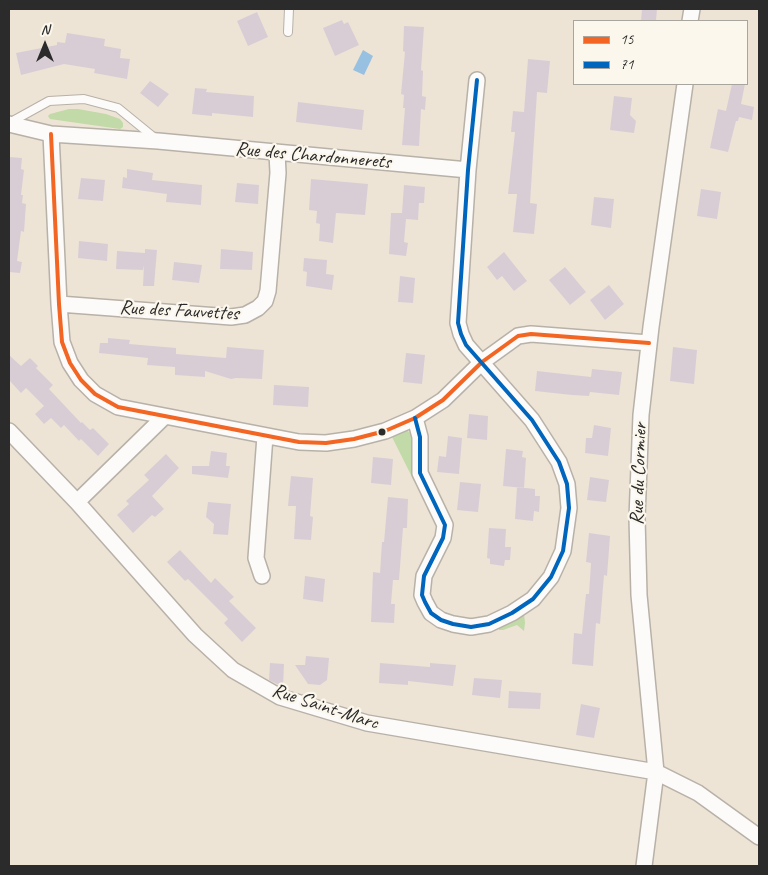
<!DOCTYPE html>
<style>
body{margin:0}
#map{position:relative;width:768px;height:875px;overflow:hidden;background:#ede4d6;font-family:Caveat,sans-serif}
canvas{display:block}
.frame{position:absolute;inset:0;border:10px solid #2b2b2b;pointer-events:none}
.legend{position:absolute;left:573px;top:20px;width:175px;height:65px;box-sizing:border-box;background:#fbf7ec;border:1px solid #a8a59f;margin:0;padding:6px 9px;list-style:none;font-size:15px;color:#2b2b2b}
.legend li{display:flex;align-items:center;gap:10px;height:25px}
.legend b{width:25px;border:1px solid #a8a59f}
.north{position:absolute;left:20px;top:20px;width:50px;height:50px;-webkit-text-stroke:4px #fbf7ec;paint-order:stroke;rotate:0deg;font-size:14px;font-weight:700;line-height:20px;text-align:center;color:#2b2b2b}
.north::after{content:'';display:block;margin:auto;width:18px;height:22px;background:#2b2b2b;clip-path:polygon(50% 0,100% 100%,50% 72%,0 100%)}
</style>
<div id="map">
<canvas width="768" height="875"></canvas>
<div class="frame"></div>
<ul class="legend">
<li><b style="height:6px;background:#f26522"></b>15</li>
<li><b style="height:6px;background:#0065bd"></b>71</li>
</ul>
<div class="north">N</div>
</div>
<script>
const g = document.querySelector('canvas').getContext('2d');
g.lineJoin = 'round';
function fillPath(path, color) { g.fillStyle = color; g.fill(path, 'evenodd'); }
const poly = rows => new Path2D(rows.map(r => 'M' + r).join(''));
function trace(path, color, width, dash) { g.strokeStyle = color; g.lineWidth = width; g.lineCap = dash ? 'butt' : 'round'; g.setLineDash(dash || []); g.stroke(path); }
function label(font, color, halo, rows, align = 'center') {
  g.font = font + ' Caveat,sans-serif'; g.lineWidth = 4.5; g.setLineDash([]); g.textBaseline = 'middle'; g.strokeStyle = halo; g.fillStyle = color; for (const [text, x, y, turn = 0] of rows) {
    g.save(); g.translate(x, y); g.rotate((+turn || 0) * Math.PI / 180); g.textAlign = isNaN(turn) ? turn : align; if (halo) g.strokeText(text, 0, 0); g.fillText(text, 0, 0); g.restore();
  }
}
fillPath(poly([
 [69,109,78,109,106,114,120,119,123,123,123,127,120,129,50,119,48,116,50,114],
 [407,430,412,435,416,479,414,481,391,435],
 [524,613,525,623,524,631,517,625,503,630,499,630,499,627]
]), '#c1daa7');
fillPath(poly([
 [363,50,373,56,364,75,353,70]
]), '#98c0e0');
fillPath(poly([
 [642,9,657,9,656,21,641,21],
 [257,12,268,37,248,46,237,21],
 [342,20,344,24,348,22,359,45,335,56,323,28],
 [404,26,424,27,421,70,423,71,422,96,426,97,425,110,421,109,419,146,402,145,405,108,403,108,404,95,401,94,405,52,403,51],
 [67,33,105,39,104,46,121,49,120,58,130,59,127,79,94,73,95,69,64,64,21,75,16,53,57,45,57,42,65,43],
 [528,59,550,61,547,93,537,92,530,203,537,204,534,234,513,232,517,194,508,194,515,132,511,132,513,111,524,112],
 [150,81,169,94,158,107,140,93],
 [732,84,745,84,741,104,754,107,752,120,739,117,738,121,736,121,728,152,710,148,718,109,726,111],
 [195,88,207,89,206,92,254,96,253,117,212,113,212,116,192,114],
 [614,96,632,98,630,115,636,121,634,133,610,130],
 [298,102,364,110,362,130,296,122],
 [9,157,22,158,21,169,24,170,21,195,23,195,22,203,26,204,24,232,21,231,17,261,22,262,20,273,9,272],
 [127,169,153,173,152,180,202,185,201,205,166,202,167,194,122,188,123,177,127,178],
 [81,178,105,180,103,201,78,199],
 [311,179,368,184,365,215,336,213,333,243,319,241,320,224,316,223,317,211,309,210],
 [237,183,259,185,258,204,235,202],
 [404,185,425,187,424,203,419,203,418,220,406,219,404,242,408,243,406,256,389,254,391,213,402,213],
 [701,189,721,192,717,219,697,216],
 [594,197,614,199,611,228,591,225],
 [79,241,108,244,107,261,78,258],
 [145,249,157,250,154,286,143,286,144,265,143,270,116,269,117,251,145,253],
 [221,249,253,252,252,270,220,269],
 [504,252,527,281,514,291,502,276,497,280,487,267],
 [304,258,327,260,326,274,334,275,332,290,306,286,307,272,303,271],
 [174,262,202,265,199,283,172,280],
 [565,267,586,292,570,305,549,280],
 [400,276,415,278,413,303,398,302],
 [609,285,624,304,605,320,590,300],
 [108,338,130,340,129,344,176,348,176,354,226,358,227,347,264,350,262,379,236,378,231,379,205,371,205,377,175,375,175,367,147,365,148,358,99,353,100,343,108,343],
 [673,347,697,350,694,384,670,381],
 [406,353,425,355,422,384,403,382],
 [9,355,21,366,30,358,38,366,36,368,53,385,49,389,81,423,82,422,90,430,93,428,109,444,98,456,81,439,79,441,64,425,61,428,51,418,44,424,35,414,44,406,26,388,21,393,9,380],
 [592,369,622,372,619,395,590,392,589,396,572,395,535,391,537,371,591,377],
 [274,385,309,387,308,407,273,405],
 [469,414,488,416,487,440,467,438],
 [594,425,611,428,608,456,585,453,586,438,592,438],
 [448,436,462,438,459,474,437,472,439,456,446,457],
 [506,449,523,451,522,457,526,458,524,488,503,486],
 [211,451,227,453,226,466,230,466,228,478,192,474,192,466,209,466],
 [166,454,179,468,152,496,164,509,155,517,152,515,133,533,117,515,129,504,126,501,149,480,144,475],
 [373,457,393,459,391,485,371,483],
 [291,476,313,478,310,516,313,517,311,540,294,539,296,506,288,506],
 [590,477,609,480,606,502,587,500],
 [460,482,481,484,478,512,457,510],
 [517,487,535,489,535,496,540,496,539,512,534,511,533,521,515,519],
 [388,497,408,499,407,528,403,528,399,580,393,580,391,604,395,604,394,623,371,622,373,572,380,573,382,542,384,542],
 [208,502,231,504,228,535,213,534,214,524,206,517],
 [489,528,506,529,505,547,511,547,510,560,505,560,504,566,490,564,490,559,487,558],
 [589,533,610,536,607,576,604,575,600,624,596,623,593,666,572,664,574,633,582,634,586,594,589,594,591,563,586,562],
 [180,550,211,583,215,578,234,597,229,601,256,628,242,642,224,623,228,619,188,579,185,581,167,562],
 [305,576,325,579,323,602,303,599],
 [306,656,329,658,327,680,320,685,308,684,295,665,305,665],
 [270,663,284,664,283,687,269,680],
 [380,663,430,667,430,663,456,665,453,686,408,681,408,685,379,683],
 [474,678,502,680,500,698,472,695],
 [509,691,541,693,540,709,508,708],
 [581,704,600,708,594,738,576,735]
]), '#d9cdd5');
const lane = poly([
 [288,32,289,9],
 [11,122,49,101,84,99,118,108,156,139]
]);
const street = poly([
 [690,21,692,9],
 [9,124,51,134,158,141,468,170],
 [51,134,59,304,62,342,70,363,81,380,95,394,118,407,299,442,326,443,354,439,385,431,415,418,443,400,482,362,518,336,531,334,649,343],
 [59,304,231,317,245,315,258,308,265,301,268,291,278,173,277,153],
 [415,418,420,437,420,473,445,525,443,538,424,576,422,595,425,602,431,613,441,620,453,624,471,627,489,624,512,613,533,599,551,577,563,551,569,508,567,484,559,462,532,420,466,345,461,334,458,323,468,170,477,80],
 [9,431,77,502,195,635,233,670,280,697,367,723,656,772,698,793,759,837],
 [77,502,164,417],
 [262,576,256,558,265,436],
 [644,866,656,772,639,595,637,518,641,415,651,327,685,84]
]);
trace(lane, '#b7b1a8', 10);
trace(street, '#b7b1a8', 18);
trace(lane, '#fcfbf9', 8);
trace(street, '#fcfbf9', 15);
trace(poly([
 [51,134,59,304,62,342,70,363,81,380,95,394,118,407,299,442,326,443,354,439,385,431,415,418,443,400,482,362,518,336,531,334,649,343]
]), '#f26522', 4);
trace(poly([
 [415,418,420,437,420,473,445,525,443,538,424,576,422,595,425,602,431,613,441,620,453,624,471,627,489,624,512,613,533,599,551,577,563,551,569,508,567,484,559,462,532,420,466,345,461,334,458,323,468,170,477,80]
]), '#0065bd', 4);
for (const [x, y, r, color] of [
 [382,432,4.5,"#2b2b2b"]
]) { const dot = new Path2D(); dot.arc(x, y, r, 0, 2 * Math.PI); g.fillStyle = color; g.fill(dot); trace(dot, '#fbf7ec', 2); }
label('20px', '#2b2b2b', '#fbf7ec', [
 ["Rue des Chardonnerets",313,156,5],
 ["Rue des Fauvettes",179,311,3],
 ["Rue du Cormier",639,474,-88],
 ["Rue Saint-Marc",325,707,18]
]);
</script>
